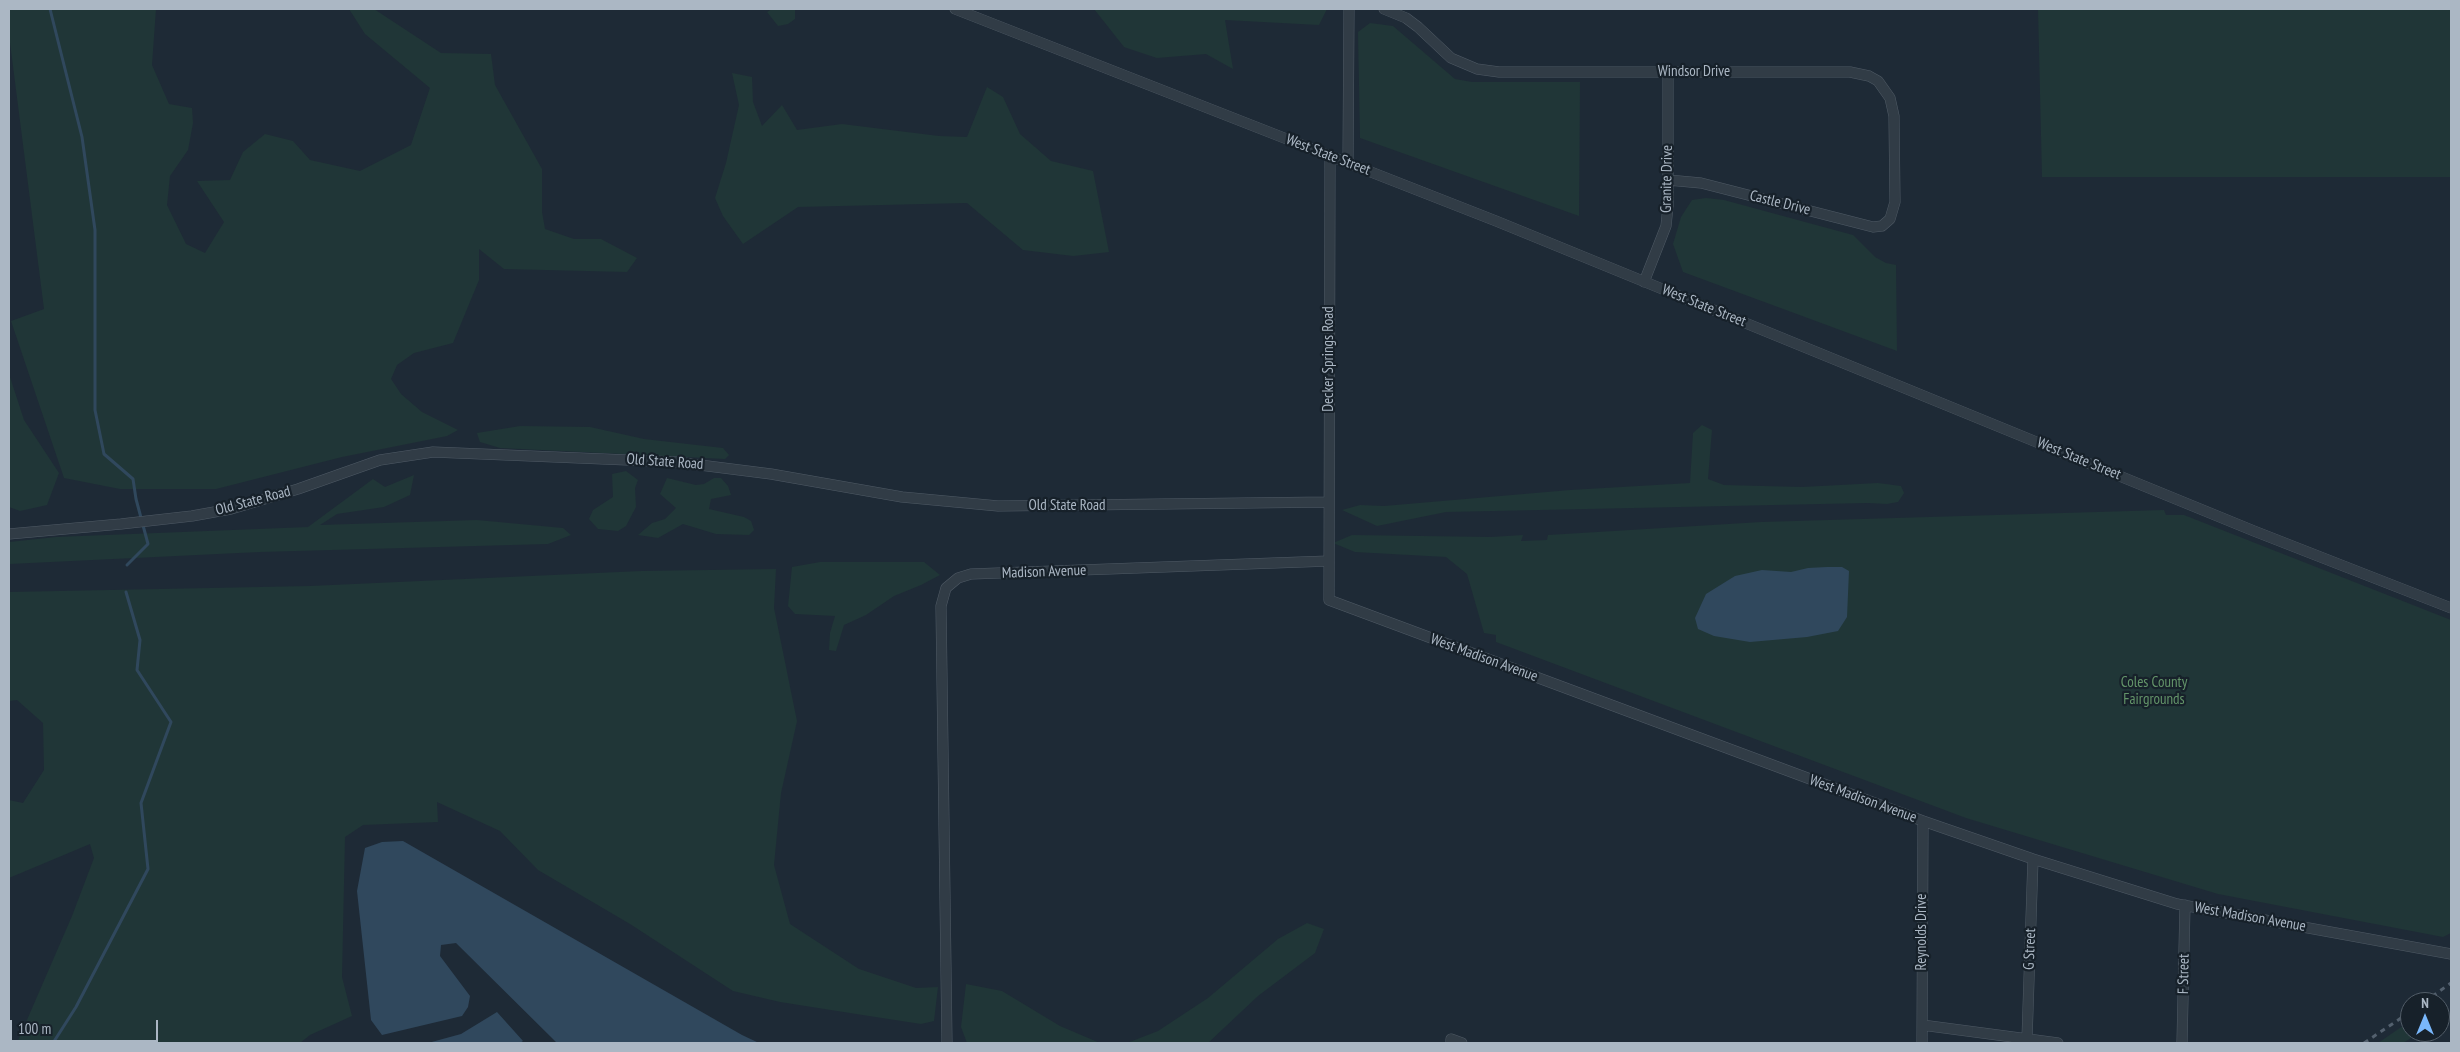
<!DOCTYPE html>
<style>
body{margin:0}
#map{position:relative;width:2460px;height:1052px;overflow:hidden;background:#1e2a36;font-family:"PT Sans Narrow",sans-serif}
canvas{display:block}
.frame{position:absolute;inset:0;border:10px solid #abb7c4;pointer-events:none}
.north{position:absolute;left:2400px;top:992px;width:50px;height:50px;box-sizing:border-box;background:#17212a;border:1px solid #525d68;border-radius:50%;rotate:0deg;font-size:14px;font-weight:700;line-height:20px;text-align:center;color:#abb7c4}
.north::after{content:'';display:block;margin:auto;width:18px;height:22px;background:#79b7fb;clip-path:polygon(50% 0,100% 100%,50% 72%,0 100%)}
.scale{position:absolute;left:10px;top:1020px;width:148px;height:22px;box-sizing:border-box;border:2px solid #abb7c4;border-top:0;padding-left:6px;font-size:15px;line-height:18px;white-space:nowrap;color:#abb7c4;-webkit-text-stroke:4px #17212a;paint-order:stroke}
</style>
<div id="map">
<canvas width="2460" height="1052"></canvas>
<div class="frame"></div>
<div class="north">N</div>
<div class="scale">100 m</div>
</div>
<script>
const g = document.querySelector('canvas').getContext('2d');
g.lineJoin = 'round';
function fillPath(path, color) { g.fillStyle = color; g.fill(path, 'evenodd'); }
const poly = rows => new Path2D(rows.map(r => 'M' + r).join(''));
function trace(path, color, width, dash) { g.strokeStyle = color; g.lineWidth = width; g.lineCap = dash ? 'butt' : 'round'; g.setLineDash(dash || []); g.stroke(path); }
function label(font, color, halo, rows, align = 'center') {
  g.font = font + ' "PT Sans Narrow",sans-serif'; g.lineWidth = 4.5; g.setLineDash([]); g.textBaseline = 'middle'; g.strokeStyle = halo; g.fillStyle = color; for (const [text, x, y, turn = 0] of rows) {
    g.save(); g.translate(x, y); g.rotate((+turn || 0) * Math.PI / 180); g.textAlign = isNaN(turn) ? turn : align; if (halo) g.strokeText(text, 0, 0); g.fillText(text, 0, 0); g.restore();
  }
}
fillPath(poly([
 [9,9,156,9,152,65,169,104,192,108,193,123,188,150,170,176,167,205,186,244,205,253,224,222,197,181,230,180,243,152,265,134,293,141,310,160,360,171,411,145,430,88,365,34,349,9,374,9,441,53,491,54,495,85,542,169,542,212,545,229,574,239,601,239,637,258,627,272,504,269,479,249,479,280,453,343,414,353,397,365,391,379,401,394,422,412,458,430,447,436,342,457,216,489,120,489,64,478,11,321,44,309,9,35],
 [772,9,795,9,795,19,788,24,778,26,767,12],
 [1094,9,1327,9,1319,25,1225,20,1233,69,1206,54,1157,58,1124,47],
 [2038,9,2451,9,2451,177,2042,177],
 [1370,23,1393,26,1455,79,1472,82,1580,82,1579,216,1360,138,1358,32],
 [732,73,752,77,753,102,762,126,782,105,797,130,842,124,939,136,967,137,987,87,1003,97,1020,134,1051,161,1093,171,1109,252,1073,256,1023,250,967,203,798,207,743,244,723,216,715,198,726,163,739,105],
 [1706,198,1724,200,1853,235,1875,257,1886,263,1896,265,1897,351,1683,272,1673,244,1681,217,1692,200],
 [9,374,24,420,59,473,47,505,20,511,9,507],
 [1702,425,1712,430,1708,479,1724,485,1802,487,1878,483,1901,486,1904,493,1898,502,1887,504,1868,503,1446,512,1377,526,1342,510,1360,505,1384,506,1570,490,1690,483,1693,433],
 [520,426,590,427,644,439,723,448,729,455,725,459,500,448,480,442,477,433],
 [626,471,638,480,635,488,636,507,626,526,618,531,598,529,589,519,593,510,613,497,612,474],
 [414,475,410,495,384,507,337,514,320,525,477,520,563,528,571,535,548,544,260,552,9,564,9,542,56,537,308,527,373,479,385,487],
 [667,478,696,485,704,484,714,478,721,478,728,486,731,495,711,499,709,509,744,517,751,521,754,530,749,535,716,534,683,524,658,538,638,535,652,523,665,519,676,508,660,494],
 [2164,510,2166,515,2184,515,2451,620,2451,933,2443,937,2218,894,1966,818,1496,642,1496,635,1484,633,1467,574,1446,557,1355,552,1333,543,1352,535,1491,537,1523,535,1521,541,1547,540,1548,535,1761,522],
 [820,562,924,562,940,575,921,585,894,596,866,615,844,625,836,651,829,650,830,633,835,616,795,614,788,606,792,567],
 [776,569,774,608,797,721,781,793,774,865,790,924,859,969,916,988,938,987,934,1021,921,1024,869,1016,780,1002,733,991,630,924,538,870,500,831,437,802,438,822,363,825,345,837,342,977,352,1016,310,1035,300,1043,17,1043,72,916,94,858,90,844,9,878,9,800,23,803,44,770,43,723,17,700,9,701,9,592,310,586,641,571],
 [1307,923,1324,929,1315,953,1258,996,1208,1043,1127,1043,1158,1031,1208,998,1278,939],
 [966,984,1002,991,1060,1026,1100,1043,967,1043,961,1027],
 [2410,1021,2410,1032,2421,1032,2403,1043,2378,1043]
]), '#203637');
fillPath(poly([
 [1827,567,1842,567,1849,571,1847,617,1838,631,1807,637,1750,642,1714,636,1698,629,1695,618,1706,594,1735,576,1762,570,1791,572,1808,568],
 [403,841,742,1035,759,1043,557,1043,456,943,441,945,440,956,470,996,468,1007,462,1016,382,1035,371,1020,357,891,365,848,382,842],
 [497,1012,523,1041,520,1043,428,1043,461,1034]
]), '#30485d');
trace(poly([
 [50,9,82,137,95,230,95,410,104,454,133,479,136,499,148,544,127,565],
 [53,1043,76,1007,148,869,141,803,171,722,137,670,140,640,126,592]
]), '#30485d', 3);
const minor = poly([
 [955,9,1496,221,2254,531,2451,608],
 [1384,9,1406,18,1418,27,1451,58,1477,69,1499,72,1850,72,1869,76,1878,81,1890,98,1894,116,1895,202,1890,219,1882,226,1873,227,1701,183,1668,180],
 [1330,156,1329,600,1923,821,2033,859,2177,904,2451,954],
 [1348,163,1349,9],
 [1644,282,1666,226,1668,206,1668,72],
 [9,534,121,524,192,516,231,509,298,489,380,460,433,452,676,462,771,474,902,497,998,506,1329,502],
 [1922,1025,2058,1043],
 [2027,1039,2033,859],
 [947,1043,941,606,946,588,958,578,971,574,1329,561],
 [1451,1043,1451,1039,1462,1043],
 [1922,1043,1923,821],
 [2182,1043,2185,905]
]);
trace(minor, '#4f5a65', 11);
trace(minor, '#313c46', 10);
trace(poly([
 [2424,1002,2451,983],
 [2364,1043,2410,1012]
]), '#53606e', 3, [5, 5]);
label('15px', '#abb7c4', '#17212a', [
 ["Windsor Drive",1694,72],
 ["West State Street",1328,155,21],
 ["Granite Drive",1667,179,-89],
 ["Castle Drive",1780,203,14],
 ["West State Street",1704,306,22],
 ["Decker Springs Road",1329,359,-90],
 ["West State Street",2079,459,22],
 ["Old State Road",665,462,4],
 ["Old State Road",253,501,-15],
 ["Old State Road",1067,506],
 ["Madison Avenue",1044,572,-2],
 ["West Madison Avenue",1484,658,20],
 ["West Madison Avenue",1863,799,20],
 ["West Madison Avenue",2250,917,10],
 ["Reynolds Drive",1922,932,-90],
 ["G Street",2030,949,-88],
 ["F Street",2184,974,-89]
]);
label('15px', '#639469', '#17212a', [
 ["Coles County",2154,683],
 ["Fairgrounds",2154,700]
]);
</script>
